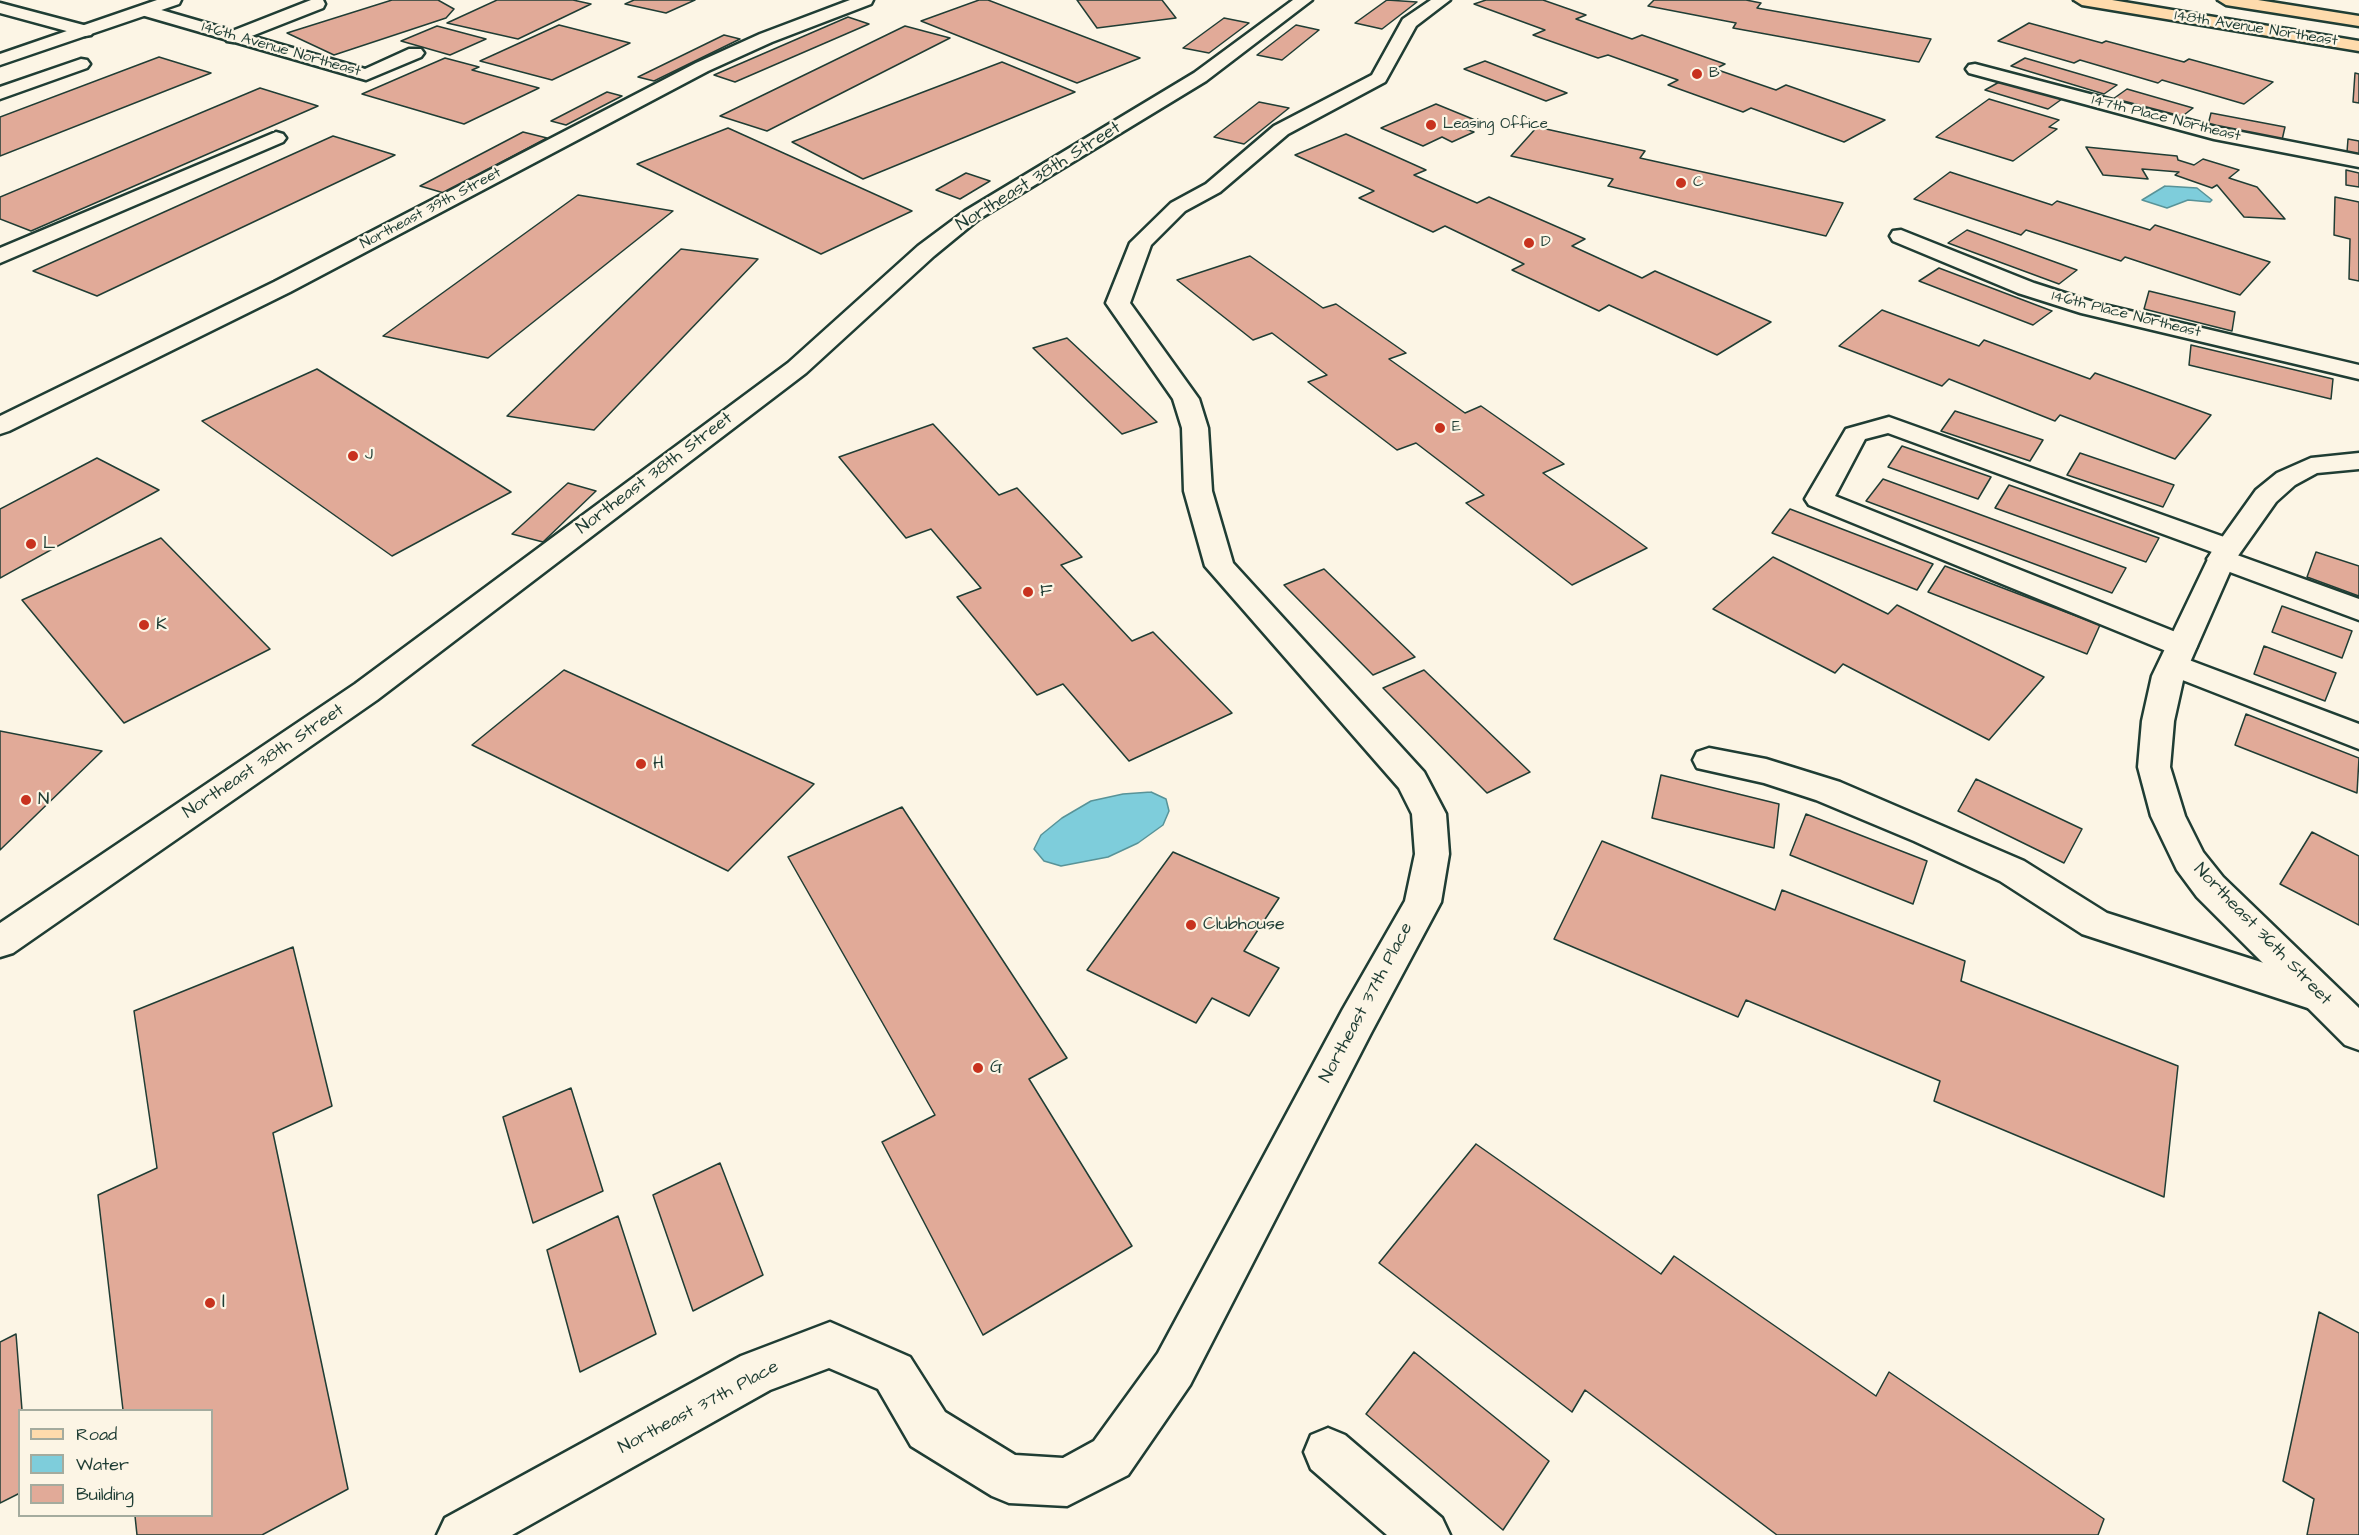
<!DOCTYPE html>
<style>
body{margin:0}
#map{position:relative;width:2359px;height:1535px;overflow:hidden;background:#fcf5e5;font-family:"Architects Daughter",sans-serif}
canvas{display:block}
.legend{position:absolute;left:18px;top:1409px;width:195px;height:108px;box-sizing:border-box;background:#fcf5e5;border:2px solid #a4ab9e;margin:0;padding:8px 10px;list-style:none;font-size:18px;color:#1f3d34}
.legend li{display:flex;align-items:center;gap:12px;height:30px}
.legend b{width:30px;border:2px solid #a4ab9e}
</style>
<div id="map">
<canvas width="2359" height="1535"></canvas>
<ul class="legend">
<li><b style="height:8px;background:#fedbac"></b>Road</li>
<li><b style="height:16px;background:#7ecddb"></b>Water</li>
<li><b style="height:16px;background:#e1aa98"></b>Building</li>
</ul>
</div>
<script>
const g = document.querySelector('canvas').getContext('2d');
g.lineJoin = 'round';
function fillPath(path, color) { g.fillStyle = color; g.fill(path, 'evenodd'); }
const poly = rows => new Path2D(rows.map(r => 'M' + r).join(''));
function trace(path, color, width, dash) { g.strokeStyle = color; g.lineWidth = width; g.lineCap = dash ? 'butt' : 'round'; g.setLineDash(dash || []); g.stroke(path); }
function label(font, color, halo, rows, align = 'center') {
  g.font = font + ' "Architects Daughter",sans-serif'; g.lineWidth = 4.5; g.setLineDash([]); g.textBaseline = 'middle'; g.strokeStyle = halo; g.fillStyle = color; for (const [text, x, y, turn = 0] of rows) {
    g.save(); g.translate(x, y); g.rotate((+turn || 0) * Math.PI / 180); g.textAlign = isNaN(turn) ? turn : align; if (halo) g.strokeText(text, 0, 0); g.fillText(text, 0, 0); g.restore();
  }
}
const water = poly([
 [2165,186,2197,188,2212,200,2210,202,2188,200,2167,208,2142,200,2165,186],
 [1151,792,1166,799,1169,811,1163,825,1138,843,1108,857,1061,866,1044,861,1034,849,1041,835,1062,818,1091,801,1123,794,1151,792]
]);
fillPath(water, '#7ecddb');
trace(water, '#589398', 1.5);
const building = poly([
 [392,0,438,0,454,9,446,18,334,55,287,33,392,0],
 [497,0,573,0,591,4,518,39,447,23,497,0],
 [634,0,695,0,666,13,625,4,634,0],
 [979,0,988,0,1140,58,1077,83,921,21,979,0],
 [1077,0,1162,0,1176,18,1097,28,1077,0],
 [1387,0,1417,2,1382,29,1355,23,1387,0],
 [1486,0,1543,0,1586,15,1576,19,1632,39,1642,35,1725,64,1715,69,1776,90,1786,85,1885,120,1844,142,1751,108,1743,112,1668,85,1678,80,1608,55,1598,58,1533,35,1545,30,1474,4,1486,0],
 [1654,0,1746,0,1761,3,1757,8,1931,39,1919,62,1733,28,1736,23,1648,6,1654,0],
 [848,17,869,24,735,82,714,75,848,17],
 [1224,18,1249,23,1209,53,1183,48,1224,18],
 [2029,23,2102,43,2106,41,2184,62,2189,59,2273,82,2244,104,2162,80,2158,83,2080,60,2074,63,1998,41,2029,23],
 [559,25,630,43,552,80,480,61,559,25],
 [1296,25,1319,30,1282,60,1257,55,1296,25],
 [437,26,486,39,450,55,401,41,437,26],
 [905,26,950,38,767,131,720,116,905,26],
 [724,35,740,39,654,81,638,77,724,35],
 [159,57,211,73,0,156,0,117,159,57],
 [445,58,479,67,472,70,539,88,464,124,362,94,445,58],
 [2025,58,2117,85,2104,94,2011,66,2025,58],
 [1485,61,1567,93,1546,101,1464,69,1485,61],
 [1002,62,1075,92,863,179,792,142,1002,62],
 [2355,73,2359,74,2359,103,2353,102,2355,73],
 [2001,81,2062,99,2048,109,1985,90,2001,81],
 [260,88,318,106,31,231,0,219,0,197,260,88],
 [2127,89,2193,108,2180,118,2113,99,2127,89],
 [607,92,622,96,566,125,551,121,607,92],
 [1989,99,2059,120,2049,127,2057,129,2013,161,1936,137,1989,99],
 [1259,102,1289,108,1244,144,1214,137,1259,102],
 [1436,104,1480,122,1466,129,1474,132,1452,142,1442,137,1423,146,1381,128,1436,104],
 [2211,113,2285,127,2282,140,2208,125,2211,113],
 [1537,127,1645,151,1640,158,1843,203,1826,236,1608,186,1613,179,1511,156,1537,127],
 [728,128,912,211,821,254,637,164,728,128],
 [523,132,547,138,444,193,420,186,523,132],
 [1346,134,1426,170,1414,175,1477,203,1489,197,1585,239,1572,246,1642,278,1655,271,1771,322,1717,355,1609,305,1599,311,1512,270,1524,264,1445,226,1433,232,1359,198,1374,191,1295,155,1346,134],
 [333,136,395,155,97,296,33,271,333,136],
 [2348,139,2359,141,2359,154,2347,152,2348,139],
 [2086,147,2177,156,2178,160,2194,165,2203,159,2239,170,2229,178,2257,187,2285,219,2244,217,2217,185,2212,188,2175,175,2179,172,2142,169,2148,179,2103,175,2086,147],
 [2346,170,2359,173,2359,187,2346,185,2346,170],
 [1950,172,2052,205,2057,201,2150,230,2155,225,2270,262,2240,295,2125,257,2121,261,2026,230,2021,235,1914,199,1950,172],
 [966,173,990,181,960,199,936,190,966,173],
 [578,195,673,211,488,358,383,336,578,195],
 [2335,197,2359,202,2359,281,2349,279,2350,239,2334,235,2335,197],
 [1967,230,2077,270,2059,284,1948,243,1967,230],
 [681,249,758,259,594,430,507,416,681,249],
 [1250,256,1323,308,1336,304,1406,353,1389,359,1465,413,1481,406,1564,464,1543,473,1647,548,1572,585,1466,503,1484,495,1416,443,1397,450,1308,382,1327,375,1272,333,1253,340,1177,280,1250,256],
 [1939,268,2052,311,2033,325,1919,281,1939,268],
 [2149,291,2235,312,2232,331,2144,309,2149,291],
 [1882,310,1979,346,1984,340,2090,379,2095,373,2211,415,2175,459,2060,415,2055,421,1949,379,1942,386,1839,346,1882,310],
 [1067,338,1157,422,1122,434,1033,348,1067,338],
 [2191,345,2333,379,2331,399,2189,365,2191,345],
 [317,369,511,492,392,556,202,421,317,369],
 [1955,411,2043,440,2030,461,1941,431,1955,411],
 [933,424,999,495,1017,488,1082,557,1061,565,1132,641,1153,632,1232,713,1129,761,1063,684,1037,695,957,597,981,588,931,529,906,538,839,457,933,424],
 [1902,446,1991,477,1978,499,1888,467,1902,446],
 [2080,453,2174,485,2163,507,2067,475,2080,453],
 [97,458,159,490,0,578,0,509,97,458],
 [1883,479,2126,568,2112,593,1866,501,1883,479],
 [568,483,596,491,543,542,512,534,568,483],
 [2009,485,2159,538,2146,562,1995,508,2009,485],
 [1790,509,1933,564,1917,590,1772,533,1790,509],
 [161,538,270,649,124,723,22,600,161,538],
 [2316,552,2359,566,2359,596,2307,577,2316,552],
 [1773,557,1888,614,1897,605,2044,677,1989,740,1843,664,1835,673,1713,609,1773,557],
 [1945,566,2100,625,2087,654,1928,592,1945,566],
 [1324,569,1415,657,1373,675,1284,585,1324,569],
 [2282,606,2352,631,2342,658,2272,632,2282,606],
 [2264,646,2336,673,2325,701,2254,674,2264,646],
 [564,670,814,784,728,871,472,745,564,670],
 [1424,670,1530,772,1487,793,1383,688,1424,670],
 [2246,714,2359,758,2357,793,2235,745,2246,714],
 [0,731,102,751,0,850,0,731],
 [1661,775,1779,804,1774,848,1652,818,1661,775],
 [1976,779,2082,829,2064,863,1958,811,1976,779],
 [902,807,1067,1058,1029,1079,1132,1246,983,1335,882,1142,935,1115,788,857,902,807],
 [1806,814,1927,861,1913,904,1790,855,1806,814],
 [2312,832,2359,856,2359,925,2280,884,2312,832],
 [1602,841,1775,910,1782,890,1965,961,1961,981,2178,1066,2164,1197,1934,1101,1940,1081,1746,1000,1738,1017,1554,939,1602,841],
 [1173,852,1279,898,1244,951,1279,968,1249,1016,1212,998,1196,1023,1087,970,1173,852],
 [293,947,332,1106,273,1133,348,1489,262,1535,137,1535,135,1516,212,1516,212,1410,123,1410,98,1195,157,1168,134,1011,293,947],
 [571,1088,603,1191,533,1223,503,1117,571,1088],
 [1476,1144,1661,1274,1674,1256,1876,1396,1889,1372,2104,1519,2098,1535,1777,1535,1585,1390,1572,1412,1379,1263,1476,1144],
 [720,1163,763,1275,693,1311,653,1195,720,1163],
 [618,1216,656,1334,580,1372,547,1250,618,1216],
 [2319,1312,2359,1333,2359,1535,2307,1535,2314,1499,2283,1481,2319,1312],
 [16,1334,22,1410,20,1410,20,1493,0,1503,0,1342,16,1334],
 [1414,1352,1549,1461,1503,1530,1366,1414,1414,1352]
]);
fillPath(building, '#e1aa98');
trace(building, '#1f3d34', 1.5);
const service = poly([
 [311,0,323,0,325,4,323,8,239,41,233,42,227,41,224,37,227,33,311,0],
 [81,59,87,60,90,64,87,68,0,99,0,87,81,59],
 [276,132,283,134,286,138,283,142,0,263,0,248,276,132],
 [1889,417,2238,542,2242,548,2237,555,2359,599,2359,620,2211,565,2207,559,2212,552,1888,433,1865,439,1835,496,2193,639,2197,646,2193,653,2182,656,2171,653,1809,505,1805,499,1846,429,1889,417],
 [2173,654,2359,724,2359,749,2162,672,2158,665,2162,658,2173,654],
 [1709,748,1766,759,1840,782,2024,861,2107,913,2333,985,2339,996,2333,1007,2320,1012,2082,934,2000,881,1914,841,1816,800,1764,783,1697,768,1693,760,1697,752,1709,748]
]);
const minor = poly([
 [850,0,873,0,871,4,772,42,708,71,290,292,9,431,0,434,0,416,274,282,696,63,760,34,850,0],
 [1293,0,1312,0,1206,81,979,219,934,256,806,373,377,700,13,953,0,957,0,923,355,684,788,363,918,246,965,211,1194,73,1293,0],
 [1431,0,1450,0,1416,26,1385,82,1288,134,1220,192,1185,211,1151,245,1130,303,1199,399,1208,428,1212,491,1233,563,1424,772,1446,814,1449,854,1441,902,1371,1033,1190,1385,1128,1475,1067,1506,1009,1503,992,1496,911,1446,878,1389,829,1368,770,1390,512,1535,437,1535,445,1518,741,1356,830,1322,910,1357,945,1412,1015,1455,1063,1458,1094,1441,1158,1353,1343,1009,1405,901,1415,854,1412,814,1399,788,1205,566,1184,491,1182,428,1173,399,1106,303,1130,243,1171,203,1206,184,1274,126,1372,75,1403,19,1431,0],
 [0,3,91,27,94,31,91,35,85,36,0,13,0,3],
 [144,5,365,69,409,49,421,49,424,53,421,57,366,80,138,14,136,10,144,5],
 [1975,64,2216,127,2359,155,2359,167,2214,139,1969,73,1966,69,1969,65,1975,64],
 [1901,230,2034,283,2096,303,2359,365,2359,379,2081,313,2018,293,1893,241,1890,236,1893,231,1901,230],
 [2359,453,2359,469,2317,473,2295,485,2276,502,2235,560,2184,676,2174,721,2170,767,2185,816,2203,852,2223,877,2359,1008,2359,1050,2345,1045,2197,897,2177,870,2151,816,2138,767,2142,721,2152,676,2211,553,2256,490,2277,473,2311,458,2359,453],
 [1328,1428,1345,1435,1442,1518,1450,1535,1387,1535,1311,1469,1304,1452,1311,1435,1328,1428]
]);
const tertiary = poly([
 [157,0,181,0,179,4,0,65,0,54,157,0]
]);
const primary = poly([
 [2074,0,2112,0,2359,41,2359,51,2082,5,2074,0],
 [2218,0,2258,0,2359,16,2359,26,2226,5,2218,0]
]);
trace(service, '#1f3d34', 5);
trace(minor, '#1f3d34', 5);
trace(tertiary, '#1f3d34', 5);
trace(primary, '#1f3d34', 5);
fillPath(service, '#fcf5e5');
fillPath(minor, '#fcf5e5');
fillPath(tertiary, '#fcf5e5');
fillPath(primary, '#fedbac');
for (const [x, y, r, color] of [
 [1697,74,6,"#c8321e"],
 [1431,125,6,"#c8321e"],
 [1681,183,6,"#c8321e"],
 [1529,243,6,"#c8321e"],
 [1440,428,6,"#c8321e"],
 [353,456,6,"#c8321e"],
 [31,544,6,"#c8321e"],
 [1028,592,6,"#c8321e"],
 [144,625,6,"#c8321e"],
 [641,764,6,"#c8321e"],
 [26,800,6,"#c8321e"],
 [1191,925,6,"#c8321e"],
 [978,1068,6,"#c8321e"],
 [210,1303,6,"#c8321e"]
]) { const dot = new Path2D(); dot.arc(x, y, r, 0, 2 * Math.PI); g.fillStyle = color; g.fill(dot); trace(dot, '#fcf5e5', 2); }
label('15px', '#1f3d34', '#fcf5e5', [
 ["148th Avenue Northeast",2256,29,9],
 ["146th Avenue Northeast",281,50,16],
 ["147th Place Northeast",2166,119,14],
 ["Northeast 39th Street",431,209,-28],
 ["146th Place Northeast",2126,315,14]
]);
label('15px', '#1f3d34', '#fcf5e5', [
 ["B",1709,74],
 ["Leasing Office",1443,125],
 ["C",1693,183],
 ["D",1541,243],
 ["E",1452,428],
 ["J",365,456]
], 'left');
label('18px', '#1f3d34', '#fcf5e5', [
 ["Northeast 38th Street",1039,177,-32],
 ["Northeast 38th Street",655,474,-37],
 ["Northeast 38th Street",264,762,-34],
 ["Northeast 36th Street",2262,935,46],
 ["Northeast 37th Place",1367,1003,-62],
 ["Northeast 37th Place",699,1408,-28]
]);
label('18px', '#1f3d34', '#fcf5e5', [
 ["L",43,544],
 ["F",1040,592],
 ["K",156,625],
 ["H",653,764],
 ["N",38,800],
 ["Clubhouse",1203,925],
 ["G",990,1068]
], 'left');
label('21px', '#1f3d34', '#fcf5e5', [
 ["I",222,1303]
], 'left');
</script>
